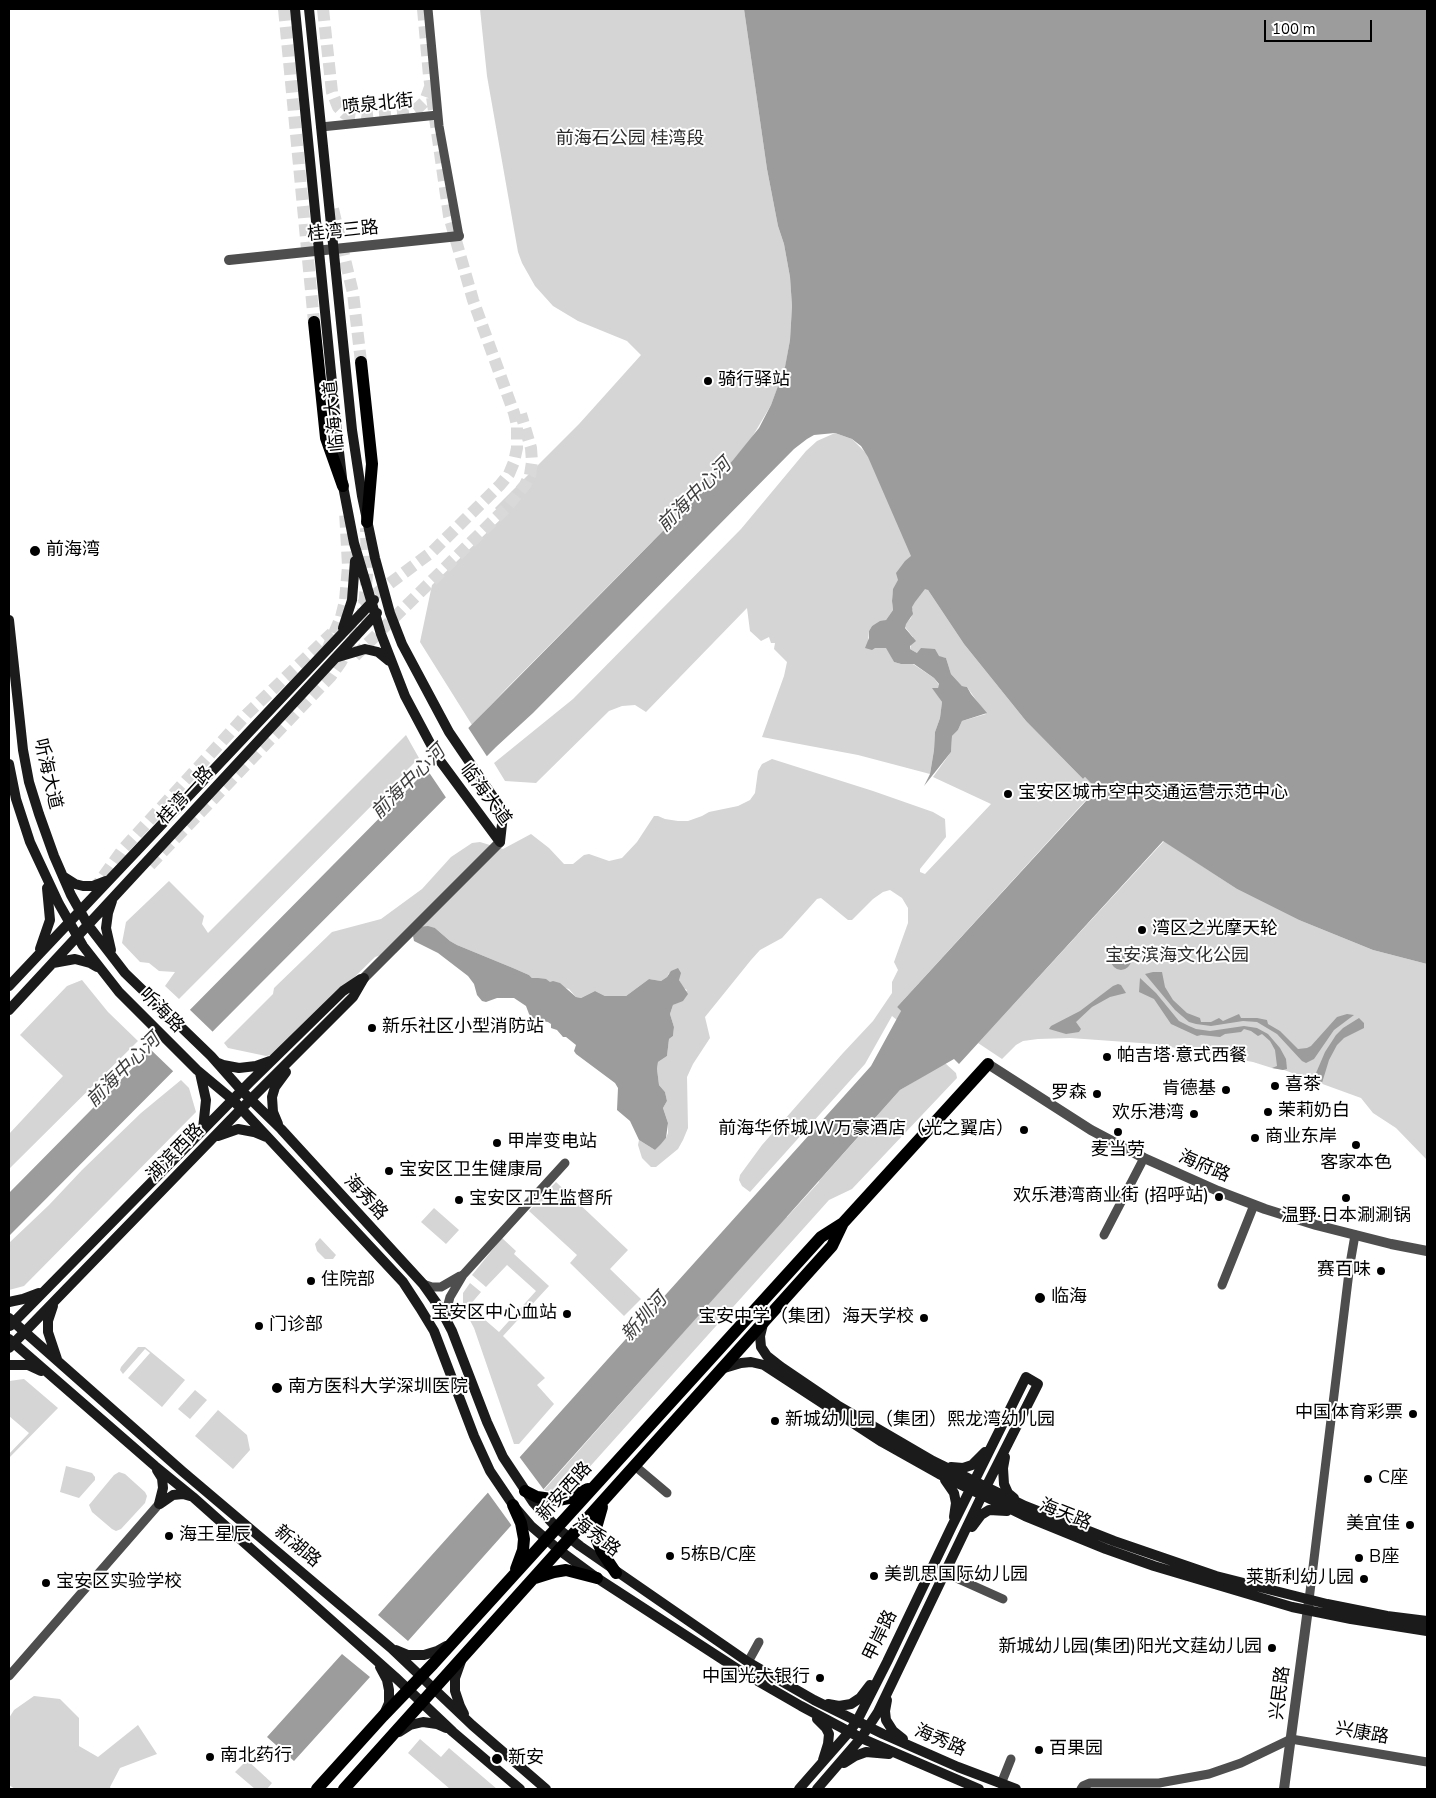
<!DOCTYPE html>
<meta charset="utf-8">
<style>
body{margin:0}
#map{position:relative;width:1436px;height:1798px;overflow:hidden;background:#fff;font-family:"Nunito Sans",sans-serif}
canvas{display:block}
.frame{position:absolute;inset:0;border:10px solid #000;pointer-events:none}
.scale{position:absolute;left:1264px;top:20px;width:108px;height:22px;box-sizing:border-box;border:2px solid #000;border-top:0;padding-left:6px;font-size:15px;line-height:18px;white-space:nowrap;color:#000;-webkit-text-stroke:4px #fff;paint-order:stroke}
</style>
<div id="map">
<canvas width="1436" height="1798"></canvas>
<div class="frame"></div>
<div class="scale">100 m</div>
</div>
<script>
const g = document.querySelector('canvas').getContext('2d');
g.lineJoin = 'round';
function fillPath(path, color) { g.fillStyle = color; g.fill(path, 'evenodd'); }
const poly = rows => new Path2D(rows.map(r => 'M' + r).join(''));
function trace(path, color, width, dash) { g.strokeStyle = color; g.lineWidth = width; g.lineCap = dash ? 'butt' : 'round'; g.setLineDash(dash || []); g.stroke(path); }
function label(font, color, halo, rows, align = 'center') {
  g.font = font + ' "Nunito Sans","Noto Sans SC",sans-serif'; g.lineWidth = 4; g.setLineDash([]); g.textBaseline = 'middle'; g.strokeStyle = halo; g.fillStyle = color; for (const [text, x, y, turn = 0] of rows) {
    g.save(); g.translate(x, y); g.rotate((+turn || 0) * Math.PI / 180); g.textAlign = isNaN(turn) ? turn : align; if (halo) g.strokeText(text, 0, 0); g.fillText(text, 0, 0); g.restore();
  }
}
fillPath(poly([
 [480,9,744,9,767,169,778,226,784,244,790,277,792,306,790,340,785,368,771,405,751,439,733,460,506,689,472,725,420,642,432,585,503,517,495,508,579,424,641,355,627,341,578,321,553,306,535,286,522,263,518,252,487,76],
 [835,433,852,439,868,455,928,590,964,644,1026,721,1083,779,1085,777,1097,788,897,1007,901,1011,897,1020,892,1016,865,1064,750,1192,742,1186,739,1180,740,1175,762,1145,843,1053,873,1021,892,993,892,982,898,970,894,962,908,923,908,908,902,898,890,890,883,892,873,899,852,920,848,920,821,898,817,899,782,938,760,950,751,960,705,1017,710,1038,693,1064,687,1077,688,1128,683,1140,678,1149,656,1167,651,1167,642,1158,638,1145,639,1140,655,1150,666,1138,668,1133,668,1123,663,1108,667,1101,665,1092,659,1085,657,1069,658,1062,667,1056,669,1039,673,1036,674,1027,670,1014,673,1005,679,1002,687,990,683,988,679,980,669,973,667,977,661,981,649,979,626,996,605,996,595,991,581,998,576,997,569,989,532,978,529,975,513,968,457,945,450,941,435,928,418,927,413,936,396,953,384,954,375,957,276,1054,266,1056,228,1048,224,1043,273,994,274,988,332,932,381,919,422,889,451,857,472,843,480,842,503,849,531,834,549,848,564,864,573,864,584,855,589,854,609,861,622,858,637,842,654,816,658,816,665,819,678,821,688,821,702,816,709,812,738,806,750,800,755,793,758,771,762,764,772,759,873,791,933,812,945,819,946,837,920,869,920,872,925,874,991,804,933,777,951,752,952,736,958,730,962,721,986,714,967,687,962,686,951,674,946,658,917,653,910,649,913,637,905,627,905,624,911,618,913,611,898,582,893,590,892,601,893,610,886,620,872,626,869,631,868,642,875,648,887,648,894,662,901,664,913,664,934,678,939,685,938,688,933,688,942,702,940,718,935,732,934,750,930,774,858,755,762,737,784,676,787,662,774,649,775,643,771,643,769,637,761,641,750,631,747,608,646,712,635,705,622,706,609,711,536,783,505,781,494,763,573,699,741,529,806,451,817,441],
 [406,735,419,758,179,999,165,986,175,972,159,971,149,963,140,962,122,943,126,922,169,881,204,916,202,924,208,933],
 [1164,841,1237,889,1299,920,1373,950,1427,964,1427,1160,1396,1128,1373,1113,1361,1098,1284,1070,1272,1068,1253,1062,1154,1044,1070,1038,1038,1039,1023,1041,1016,1045,1002,1059,978,1043],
 [82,980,108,1012,138,1041,9,1169,9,1134,63,1076,20,1035,67,986],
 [945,1063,956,1073,957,1078,852,1189,829,1200,568,1491,546,1491,544,1490,786,1216,787,1217,819,1182,819,1181,900,1090],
 [181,1080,189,1088,196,1112,24,1286,9,1290,9,1243,49,1205,82,1170,141,1113],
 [556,1182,628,1250,610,1269,641,1299,624,1316,570,1263,577,1255,529,1211],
 [434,1208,459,1230,446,1244,421,1222],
 [320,1238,336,1255,333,1259,325,1259,317,1251,315,1244],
 [502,1238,516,1251,514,1254,549,1286,503,1336,545,1378,537,1385,554,1404,519,1444,514,1444,474,1328,463,1307,463,1293,470,1283,481,1292,469,1306,499,1332,536,1291,507,1265,486,1287,472,1275],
 [138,1347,145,1347,185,1380,162,1407,128,1378,150,1353,145,1349,123,1374,120,1370,121,1367],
 [24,1379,58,1408,9,1458,9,1454,29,1433,9,1416,9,1381],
 [195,1390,207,1400,190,1419,178,1409],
 [218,1410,247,1435,250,1450,233,1469,195,1436],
 [66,1466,92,1473,95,1477,95,1480,79,1498,60,1492],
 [119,1472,125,1474,145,1492,147,1496,145,1503,121,1529,116,1531,112,1529,92,1512,89,1505,114,1475],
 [34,1696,60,1699,79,1718,79,1746,98,1757,138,1725,157,1754,120,1768,110,1787,111,1789,15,1789,9,1785,9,1718,14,1710],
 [420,1739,441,1757,449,1748,497,1789,450,1789,408,1753],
 [247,1760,272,1783,267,1789,255,1789,235,1772]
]), '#d5d5d5');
fillPath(poly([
 [744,9,1427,9,1427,964,1373,950,1299,920,1237,889,1163,841,959,1064,954,1059,900,1090,408,1641,378,1615,871,1066,901,1011,897,1007,1097,789,1085,777,1083,779,1026,721,964,644,928,590,925,589,915,602,912,607,913,614,906,624,905,628,916,641,910,646,910,649,917,653,921,648,935,649,939,656,946,658,951,674,962,686,967,687,971,694,987,713,962,721,958,730,952,736,951,752,924,786,930,774,934,750,935,732,940,718,942,702,932,688,938,688,939,684,934,678,914,664,901,664,894,662,886,648,875,648,872,650,865,648,869,638,869,631,872,626,880,621,886,620,893,610,892,601,893,589,898,580,896,573,905,561,911,556,868,457,861,446,852,439,835,433,814,435,807,439,794,449,533,713,496,747,9,1236,9,1193,733,460,759,428,771,405,785,367,790,340,792,306,790,277,784,244,778,226,767,169],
 [428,926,435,928,450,941,457,945,513,968,529,975,532,978,538,978,546,979,550,982,553,981,560,983,576,997,581,998,595,991,605,996,626,996,649,979,661,981,667,977,671,971,678,968,681,973,679,980,688,994,683,1001,673,1005,670,1014,674,1027,673,1036,669,1039,667,1056,658,1062,657,1069,659,1085,665,1092,667,1101,663,1108,668,1123,666,1138,661,1144,655,1150,639,1140,630,1121,617,1110,618,1088,615,1083,576,1054,574,1051,576,1045,566,1037,563,1037,557,1030,551,1028,551,1024,548,1022,534,1020,529,1014,526,1006,514,998,497,998,486,1002,482,1001,477,995,474,984,468,976,438,953,414,941,413,936,418,927],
 '1111 960a10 10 0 1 1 20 0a10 10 0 1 1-20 0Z',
 [1153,972,1162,972,1165,987,1173,1000,1187,1013,1200,1018,1201,1022,1211,1022,1219,1018,1223,1021,1239,1014,1241,1018,1257,1018,1267,1020,1268,1024,1280,1031,1298,1049,1307,1048,1311,1046,1337,1017,1347,1014,1354,1015,1334,1030,1314,1059,1306,1063,1302,1061,1277,1034,1257,1022,1243,1021,1211,1026,1196,1024,1189,1022,1175,1010,1145,974],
 [1140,978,1156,993,1179,1021,1189,1026,1196,1029,1210,1031,1244,1026,1257,1028,1268,1034,1280,1048,1286,1059,1287,1069,1283,1070,1272,1068,1277,1066,1275,1050,1270,1041,1262,1034,1258,1036,1251,1031,1244,1029,1241,1032,1225,1034,1220,1037,1201,1035,1197,1036,1171,1024,1154,999,1139,992],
 [1118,984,1121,985,1126,993,1110,997,1092,1007,1076,1022,1081,1029,1079,1032,1066,1034,1049,1029,1051,1026,1080,1011,1113,986],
 [1359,1018,1364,1023,1364,1028,1344,1038,1337,1045,1329,1060,1322,1083,1313,1080,1325,1052,1336,1035,1343,1028],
 [342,1654,370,1677,294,1761,267,1737]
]), '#9c9c9c');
fillPath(poly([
 [467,726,488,758,447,799,426,768],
 [188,1008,214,1033,175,1073,149,1048],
 [518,1455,544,1490,512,1526,486,1490]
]), '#fff');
trace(poly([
 [284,9,314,322],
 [323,9,332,92,338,107,345,114,364,117,412,112,419,107,425,101,430,87],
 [333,209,353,293,361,362],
 [361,605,433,551,500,485,509,474,514,462,517,448,517,425,514,413,473,300,449,216,429,76,423,9],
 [327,650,341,617,345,601,348,566,345,511],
 [355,656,506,508,525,485,530,475,532,462,531,448,521,414],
 [150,865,331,676,341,662,356,634,364,607,367,574,366,528],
 [93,891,123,849,247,714,332,633]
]), '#d9d9d9', 12, [12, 6]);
trace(poly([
 [428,9,439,126,459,236],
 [321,127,438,115],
 [1104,1235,1144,1158],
 [423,1284,432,1287,441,1287,460,1276],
 [1222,1285,1254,1205],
 [446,1320,447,1308,450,1297,463,1275,565,1163],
 [635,1466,667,1493],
 [945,1573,1003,1599],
 [1309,1600,1350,1264,1355,1235],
 [748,1662,759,1642],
 [9,1676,159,1504],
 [1001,1784,1011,1759],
 [1081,1789,1083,1786,1090,1783,1159,1783,1209,1774,1241,1763,1291,1739,1427,1762]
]), '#4e4e4e', 9);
trace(poly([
 [229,260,459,236],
 [364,978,500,842],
 [988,1064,1091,1130,1144,1158,1218,1191,1265,1209,1316,1225,1391,1244,1427,1251],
 [1284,1789,1309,1601]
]), '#4e4e4e', 10);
trace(poly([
 [295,9,338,443,343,486,354,543,381,634,405,696,438,758,500,842],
 [309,9,352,430,362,496,375,558,390,613,402,644,449,732,500,807,503,815,500,842],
 [9,620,23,750,29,782,39,814,54,856,71,895,88,925,125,973,211,1056,242,1091,281,1129,423,1284,440,1308,452,1331,487,1422,503,1457,533,1502,557,1528,580,1546,748,1662,814,1700,883,1734,958,1767,1016,1789],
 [343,628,352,600,355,561],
 [338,657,365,649,378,652,389,661],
 [9,764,16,799,30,842,59,904,83,946,119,992,197,1070,233,1100,403,1282,420,1308,434,1331,474,1436,490,1471,513,1505,531,1526,559,1550,597,1578,742,1672,801,1706,861,1738,979,1789],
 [64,877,75,884,83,886,93,886,106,881],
 [40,949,50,920,47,888],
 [111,950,106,928,108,913,112,901],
 [53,963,75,959,90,963,97,967],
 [9,986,374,600],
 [9,1010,377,613],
 [218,1063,223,1065,239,1068,256,1066,270,1061],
 [200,1073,206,1100,203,1129],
 [278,1124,273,1112,272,1097,275,1087,286,1072],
 [218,1136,238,1129,254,1132,266,1137],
 [9,1302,23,1299,39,1293],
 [53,1306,48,1321,48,1332,57,1359],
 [9,1318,182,1471,391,1648,472,1725,546,1789],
 [763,1324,760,1336,761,1347,767,1356,781,1367,837,1405,933,1461,1025,1506,1114,1541,1216,1576,1327,1604,1387,1616,1427,1621],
 [10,1326,250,1082,343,991,361,979],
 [9,1339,155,1466,193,1497,395,1677,453,1732,520,1789],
 [9,1348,241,1109,353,997,364,978],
 [9,1365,28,1365,41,1371],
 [721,1369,741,1363,751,1362,764,1365,882,1442,939,1474,1025,1516,1106,1549,1154,1566,1292,1607,1351,1619,1427,1631],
 [1005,1457,1003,1468,1004,1484,1008,1493,1014,1498],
 [951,1467,963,1468,972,1465,985,1452],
 [157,1470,162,1478,163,1488,159,1504],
 [945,1480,954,1493,956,1503,954,1517],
 [160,1504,173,1495,183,1494,190,1496],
 [972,1527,981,1515,989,1510,1007,1511],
 [396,1650,408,1655,424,1655,437,1651,446,1646],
 [461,1661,455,1678,455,1691,460,1706,464,1714],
 [380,1667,387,1680,389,1690,389,1703,385,1712],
 [887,1700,885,1711,886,1720,893,1731,903,1739],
 [828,1704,839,1706,851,1704,860,1698,870,1685],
 [817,1719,826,1728,829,1734,828,1744,823,1760],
 [399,1732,410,1725,423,1722,437,1724,446,1728],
 [844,1763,855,1756,866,1752,889,1754],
 [799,1789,849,1732,857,1721,887,1662,952,1526,1026,1377,1038,1384,986,1487,878,1712,861,1738,817,1789]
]), '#1b1b1b', 10);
trace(poly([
 [314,322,326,438,343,486],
 [361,362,372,464,367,522],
 [525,1491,537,1497,558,1500,569,1498,588,1489],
 [513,1505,521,1523,524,1539,523,1550,516,1569],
 [602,1507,596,1528,597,1540,602,1552,616,1573],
 [535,1578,554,1572,566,1570,597,1578],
 [317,1789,383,1716,433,1664,821,1237,843,1223,988,1064],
 [344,1789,832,1246,843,1223]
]), '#000', 12);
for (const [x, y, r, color] of [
 [708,381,5,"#000"],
 [35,551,6,"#000"],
 [1008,794,5,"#000"],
 [1142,930,5,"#000"],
 [372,1028,5,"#000"],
 [1107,1057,5,"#000"],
 [1275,1086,5,"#000"],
 [1226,1090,5,"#000"],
 [1097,1094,5,"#000"],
 [1268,1112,5,"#000"],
 [1194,1114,5,"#000"],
 [1024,1130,5,"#000"],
 [1118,1132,5,"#000"],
 [1255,1138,5,"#000"],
 [497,1143,5,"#000"],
 [1356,1145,5,"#000"],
 [389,1171,5,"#000"],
 [1219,1197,5,"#000"],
 [1346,1198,5,"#000"],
 [459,1200,5,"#000"],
 [1381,1271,5,"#000"],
 [311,1281,5,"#000"],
 [1040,1298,6,"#000"],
 [567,1314,5,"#000"],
 [924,1318,5,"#000"],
 [259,1326,5,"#000"],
 [277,1388,6,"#000"],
 [1413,1414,5,"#000"],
 [775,1421,5,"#000"],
 [1368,1479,5,"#000"],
 [1410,1525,5,"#000"],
 [169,1536,5,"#000"],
 [670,1556,5,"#000"],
 [1359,1558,5,"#000"],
 [874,1576,5,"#000"],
 [1364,1579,5,"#000"],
 [46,1583,5,"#000"],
 [1272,1648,5,"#000"],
 [820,1678,5,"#000"],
 [1039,1750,5,"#000"],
 [210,1757,5,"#000"],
 [497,1759,6,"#000"]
]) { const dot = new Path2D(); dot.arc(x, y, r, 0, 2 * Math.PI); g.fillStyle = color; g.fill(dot); trace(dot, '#fff', 2); }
label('18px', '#000', '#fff', [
 ["喷泉北街",378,105,-6],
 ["桂湾三路",343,232,-6],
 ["临海大道",335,416,-96],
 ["听海大道",47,774,77],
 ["临海大道",485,795,53],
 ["桂湾一路",186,796,-47],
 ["听海路",161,1011,45],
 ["湖滨西路",176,1153,-46],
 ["海府路",1204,1167,23],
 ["海秀路",365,1198,47],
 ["新安西路",565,1492,-48],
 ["海天路",1065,1515,22],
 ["海秀路",596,1537,37],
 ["新湖路",297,1547,40],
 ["甲岸路",881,1636,-64],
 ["兴民路",1281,1693,-83],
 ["兴康路",1362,1734,10],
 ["海秀路",940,1741,23]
]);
label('18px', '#2c2c2c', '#fff', [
 ["前海石公园 桂湾段",630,140],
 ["宝安滨海文化公园",1177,957]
]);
label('18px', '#000', '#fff', [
 ["骑行驿站",718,381],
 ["前海湾",46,551],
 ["宝安区城市空中交通运营示范中心",1018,794],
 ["湾区之光摩天轮",1152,930],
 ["新乐社区小型消防站",382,1028],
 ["帕吉塔·意式西餐",1117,1057],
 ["喜茶",1285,1086],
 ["肯德基",1216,1090,"right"],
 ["罗森",1087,1094,"right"],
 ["茉莉奶白",1278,1112],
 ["欢乐港湾",1184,1114,"right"],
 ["前海华侨城JW万豪酒店（光之翼店）",1014,1130,"right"],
 ["商业东岸",1265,1138],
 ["甲岸变电站",507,1143],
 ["麦当劳",1118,1151,"center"],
 ["客家本色",1356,1164,"center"],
 ["宝安区卫生健康局",399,1171],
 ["欢乐港湾商业街 (招呼站)",1209,1197,"right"],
 ["宝安区卫生监督所",469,1200],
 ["温野·日本涮涮锅",1346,1217,"center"],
 ["赛百味",1371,1271,"right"],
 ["住院部",321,1281],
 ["临海",1051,1298],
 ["宝安区中心血站",557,1314,"right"],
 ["宝安中学（集团）海天学校",914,1318,"right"],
 ["门诊部",269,1326],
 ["南方医科大学深圳医院",288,1388],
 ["中国体育彩票",1403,1414,"right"],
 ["新城幼儿园（集团）熙龙湾幼儿园",785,1421],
 ["C座",1378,1479],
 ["美宜佳",1400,1525,"right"],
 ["海王星辰",179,1536],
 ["5栋B/C座",680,1556],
 ["B座",1369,1558],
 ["美凯思国际幼儿园",884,1576],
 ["莱斯利幼儿园",1354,1579,"right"],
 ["宝安区实验学校",56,1583],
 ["新城幼儿园(集团)阳光文莛幼儿园",1262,1648,"right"],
 ["中国光大银行",810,1678,"right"],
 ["百果园",1049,1750],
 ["南北药行",220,1757],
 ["新安",508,1759]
], 'left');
label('italic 19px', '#3d3d3d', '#fff', [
 ["前海中心河",695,496,-45],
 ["前海中心河",409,783,-45],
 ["前海中心河",124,1071,-45],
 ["新圳河",645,1318,-48]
]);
</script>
